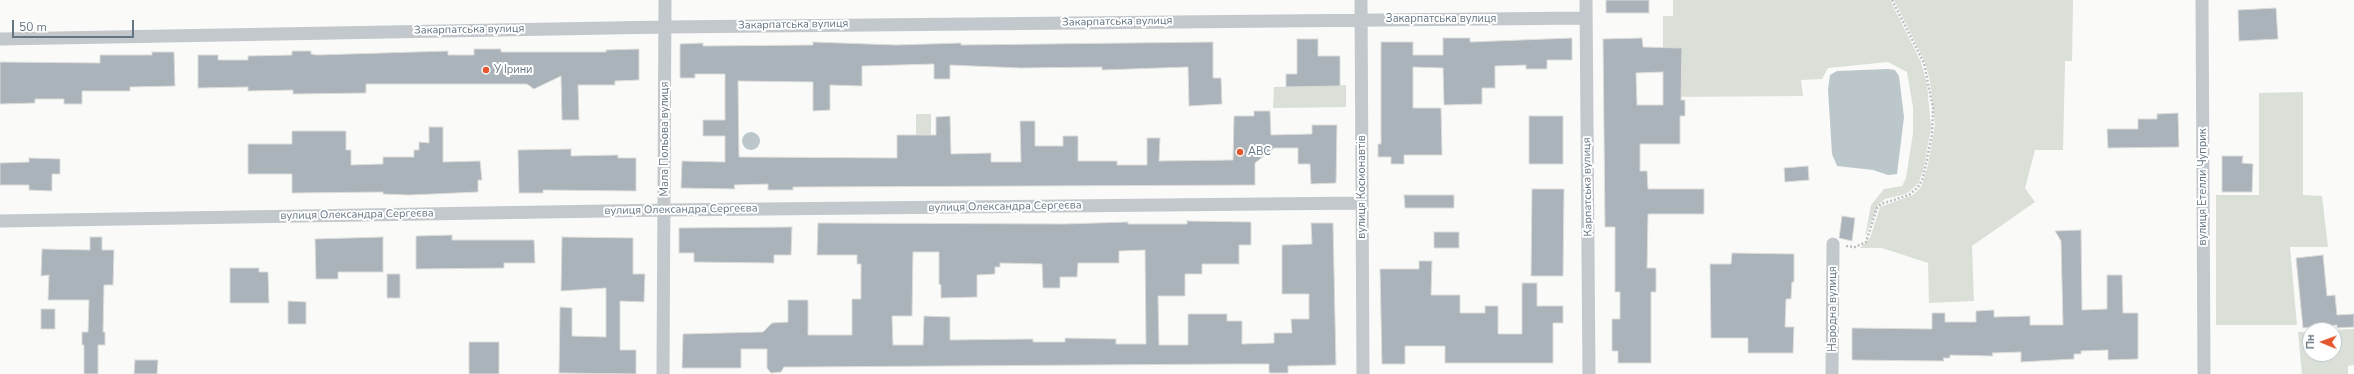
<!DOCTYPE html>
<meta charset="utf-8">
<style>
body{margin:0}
#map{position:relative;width:2354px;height:374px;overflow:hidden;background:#fafaf8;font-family:"Nunito Sans",sans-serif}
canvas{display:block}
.north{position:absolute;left:2302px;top:322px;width:40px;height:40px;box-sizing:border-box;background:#fff;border:1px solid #c1c8cd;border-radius:50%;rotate:271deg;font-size:11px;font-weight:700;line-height:16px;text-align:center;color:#657683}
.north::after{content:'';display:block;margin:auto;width:14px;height:18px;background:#e4572e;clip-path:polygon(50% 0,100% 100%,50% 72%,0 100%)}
.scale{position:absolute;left:12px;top:20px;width:122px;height:18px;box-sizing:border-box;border:2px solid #657683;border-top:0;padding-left:5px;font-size:12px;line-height:14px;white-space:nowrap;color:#657683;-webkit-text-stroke:3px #fff;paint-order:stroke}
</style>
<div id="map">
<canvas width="2354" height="374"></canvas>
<div class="north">Пн</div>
<div class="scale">50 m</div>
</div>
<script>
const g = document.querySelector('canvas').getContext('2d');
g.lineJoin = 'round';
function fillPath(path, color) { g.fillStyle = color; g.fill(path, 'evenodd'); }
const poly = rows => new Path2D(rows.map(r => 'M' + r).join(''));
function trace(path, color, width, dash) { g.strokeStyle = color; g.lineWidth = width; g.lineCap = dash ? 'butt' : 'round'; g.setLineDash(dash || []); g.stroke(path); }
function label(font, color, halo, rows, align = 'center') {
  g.font = font + ' "Nunito Sans",sans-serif'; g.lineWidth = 4; g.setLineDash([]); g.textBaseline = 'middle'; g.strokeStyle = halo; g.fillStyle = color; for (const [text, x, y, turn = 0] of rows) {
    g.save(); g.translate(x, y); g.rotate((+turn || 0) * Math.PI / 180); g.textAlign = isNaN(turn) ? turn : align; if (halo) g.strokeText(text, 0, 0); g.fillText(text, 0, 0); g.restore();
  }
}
fillPath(poly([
 [1673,0,1890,0,1921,62,1927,84,1931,128,1923,171,1918,184,1906,194,1885,199,1878,205,1865,237,1871,205,1884,189,1902,186,1906,178,1913,133,1913,107,1907,72,1888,62,1828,68,1822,79,1801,80,1803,96,1663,97,1682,81,1682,48,1663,48,1663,16,1673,16],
 [1894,0,2073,0,2072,61,2065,61,2063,150,2035,150,2025,188,2035,202,1972,246,1974,301,1929,303,1928,263,1882,248,1860,248,1870,238,1880,207,1913,195,1921,187,1927,169,1935,125,1930,81,1925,62],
 [1346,85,1346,107,1273,108,1274,87],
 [2303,92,2303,195,2322,196,2328,247,2290,247,2297,325,2216,325,2216,195,2259,195,2259,93],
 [916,114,931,114,931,149,916,149],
 [2354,329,2354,365,2348,366,2348,374,2302,374,2298,332,2310,332,2310,354,2334,354,2334,330]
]), '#dadfd7');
fillPath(poly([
 [1888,69,1895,70,1899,76,1904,117,1897,174,1888,175,1873,170,1837,166,1832,154,1828,89,1830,75,1837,71],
 '742 141a9 9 0 1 1 18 0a9 9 0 1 1-18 0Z'
]), '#bbc7cb');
const building = poly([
 [1606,0,1649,0,1649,13,1606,13,1606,0],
 [2276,8,2278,39,2239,41,2238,10,2276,8],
 [1443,38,1470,38,1470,42,1572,38,1572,60,1547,60,1547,69,1526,69,1526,65,1495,66,1495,88,1482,88,1482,104,1444,105,1443,68,1413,67,1413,108,1441,108,1442,155,1404,155,1404,164,1391,164,1391,157,1378,157,1378,144,1381,144,1381,42,1413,42,1413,55,1443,55,1443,38],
 [1642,38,1643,47,1682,48,1681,100,1685,100,1685,116,1680,116,1680,144,1640,144,1640,171,1647,171,1648,189,1704,189,1704,214,1648,214,1647,268,1656,268,1656,292,1651,292,1651,363,1618,363,1618,351,1612,351,1612,319,1620,319,1620,292,1615,292,1615,227,1605,227,1603,39,1642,38],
 [1663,72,1663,105,1637,105,1636,73,1663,72],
 [1297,39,1318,39,1318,56,1340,56,1340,86,1286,87,1286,74,1297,74,1297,39],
 [813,42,896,45,961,43,961,45,1213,42,1213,78,1221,78,1222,104,1189,106,1188,67,1102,70,1102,67,1020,68,950,65,950,79,934,79,934,64,862,66,862,86,830,85,830,110,813,111,813,82,738,81,739,157,897,158,897,135,936,135,936,117,950,116,951,154,991,153,991,162,1021,162,1020,121,1035,121,1035,146,1063,146,1063,136,1078,136,1078,161,1117,161,1117,165,1147,165,1147,138,1160,138,1159,161,1233,160,1234,116,1254,116,1254,111,1270,111,1271,135,1312,134,1312,125,1337,125,1336,183,1311,184,1310,164,1298,164,1298,148,1274,148,1255,163,1255,185,793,187,793,190,768,190,768,184,734,185,735,189,681,188,682,161,725,162,725,136,703,136,703,120,725,120,725,74,695,74,695,78,680,78,680,44,703,43,703,46,813,45,813,42],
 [474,49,501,49,501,52,606,52,606,50,639,49,639,80,615,81,615,85,578,85,579,120,562,120,561,76,534,89,527,84,366,84,366,93,293,94,293,90,248,91,248,87,198,88,198,55,218,55,218,60,248,60,248,56,292,55,292,51,311,51,311,54,317,55,448,51,448,55,474,55,474,49],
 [152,52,174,52,175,86,130,87,130,91,82,91,82,104,64,104,64,99,35,99,35,103,0,104,0,62,100,63,100,55,152,55,152,52],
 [2178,113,2179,147,2108,148,2107,129,2138,129,2138,119,2157,119,2157,114,2178,113],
 [1529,116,1563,116,1563,164,1529,164,1529,116],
 [429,127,443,127,443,162,480,161,482,180,478,180,478,192,409,195,383,194,383,192,292,193,292,174,248,174,248,144,292,144,292,131,346,131,346,150,351,150,351,165,383,164,383,157,414,157,414,150,419,150,419,142,429,143,429,127],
 [571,149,571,156,618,155,618,158,636,158,636,191,543,190,543,193,519,193,518,150,571,149],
 [2222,156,2243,156,2242,163,2253,164,2252,192,2222,192,2222,156],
 [29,158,60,159,60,174,52,174,52,191,29,190,29,185,0,185,0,163,29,162,29,158],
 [1808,166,1809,180,1785,182,1784,168,1808,166],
 [1532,189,1564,189,1563,276,1531,276,1532,189],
 [1404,195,1454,195,1454,208,1405,208,1404,195],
 [1842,216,1855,218,1852,241,1839,238,1842,216],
 [1187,221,1251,222,1251,245,1239,245,1239,264,1202,264,1202,274,1185,274,1185,296,1158,296,1159,345,1188,345,1188,314,1227,314,1227,321,1242,321,1242,344,1274,343,1274,333,1292,333,1291,319,1309,319,1309,294,1282,294,1282,245,1312,244,1311,223,1333,223,1336,365,1288,366,1288,373,1269,373,1269,364,1231,364,800,367,784,367,781,372,771,373,767,368,767,349,741,349,741,368,682,368,683,334,763,332,772,323,788,322,788,300,808,300,808,335,852,335,852,299,861,299,861,264,857,264,857,255,817,255,818,223,1065,224,1128,222,1128,224,1187,224,1187,221],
 [1145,250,1146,344,1116,344,1116,339,1065,338,1065,342,1033,342,1033,339,950,340,950,317,924,316,923,345,893,345,892,316,912,316,913,252,939,252,939,284,941,285,941,298,977,297,977,275,995,274,995,267,1000,267,1000,263,1042,264,1043,288,1060,288,1060,277,1077,277,1078,263,1119,263,1119,251,1145,250],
 [792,227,791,255,774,255,774,263,694,262,694,253,679,253,679,228,792,227],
 [2081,230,2082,310,2107,309,2107,275,2122,275,2123,313,2138,313,2138,359,2108,360,2108,350,2081,351,2081,354,2074,354,2074,359,2021,362,2021,352,1992,353,1993,356,1950,355,1950,358,1943,358,1944,361,1852,360,1852,328,1932,329,1932,313,1945,313,1945,322,1976,322,1976,311,1994,310,1994,317,2030,316,2030,325,2063,325,2061,241,2055,231,2081,230],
 [1434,232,1459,232,1459,248,1434,248,1434,232],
 [452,235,452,240,534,240,535,263,504,263,504,268,416,269,416,236,452,235],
 [90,237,102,237,102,250,114,250,113,285,104,285,103,332,105,332,105,345,98,345,98,374,84,374,84,345,82,345,82,332,88,332,89,300,48,300,49,275,41,276,42,249,90,250,90,237],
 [383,237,383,272,338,272,338,279,316,279,315,239,383,237],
 [562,237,633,238,633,274,645,274,644,302,620,301,620,350,636,350,636,374,559,373,560,307,572,308,572,336,606,337,606,288,561,291,562,237],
 [1732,253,1794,254,1794,282,1792,282,1791,299,1786,299,1785,327,1794,327,1793,353,1748,353,1748,338,1711,338,1710,264,1731,264,1732,253],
 [2323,255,2327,296,2335,295,2337,315,2354,314,2354,327,2337,328,2337,325,2303,328,2296,258,2323,255],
 [1419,261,1432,261,1431,295,1460,295,1460,313,1485,313,1485,306,1498,306,1498,334,1522,334,1522,283,1537,283,1537,306,1563,306,1563,323,1553,323,1553,363,1445,363,1445,346,1405,346,1405,364,1382,364,1380,269,1419,269,1419,261],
 [230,268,259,268,259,272,268,272,269,303,230,303,230,268],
 [387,274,400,274,400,298,387,298,387,274],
 [288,301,306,302,306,324,288,324,288,301],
 [41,309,55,309,55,329,41,329,41,309],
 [469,342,499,342,499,374,469,374,469,342],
 [135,360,158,360,157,374,134,374,135,360]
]);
fillPath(building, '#aab3b9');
trace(building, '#dcdcda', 1);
trace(poly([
 [1846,246,1855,247,1866,242,1877,208,1881,204,1909,195,1918,187,1923,178,1932,134,1933,108,1924,63,1892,0]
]), '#bbbfc2', 2.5, [2, 2]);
trace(poly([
 [1361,0,1363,374],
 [1586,0,1589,374],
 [2202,0,2204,374],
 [0,39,665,27,1586,18],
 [0,221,665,210,1362,203],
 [663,374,665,0],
 [1832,374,1833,244]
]), '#c3c8cc', 13);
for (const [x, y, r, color] of [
 [486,70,4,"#e4572e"],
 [1240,152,4,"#e4572e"]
]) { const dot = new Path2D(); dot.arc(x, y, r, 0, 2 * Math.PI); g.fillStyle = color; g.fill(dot); trace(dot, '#fff', 1.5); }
label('11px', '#657683', '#fff', [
 ["Закарпатська вулиця",1441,19],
 ["Закарпатська вулиця",1117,22,-1],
 ["Закарпатська вулиця",793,25,-1],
 ["Закарпатська вулиця",469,30,-1],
 ["Мала Польова вулиця",665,139,-90],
 ["вулиця Космонавтів",1362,187,-90],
 ["Карпатська вулиця",1588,187,-91],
 ["вулиця Етелли Чуприк",2203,187,-90],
 ["вулиця Олександра Сергеєва",1005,207,-1],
 ["вулиця Олександра Сергеєва",681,210,-1],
 ["вулиця Олександра Сергеєва",357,215,-1],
 ["Народна вулиця",1833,309,-90]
]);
label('11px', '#657683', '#fff', [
 ["У Ірини",494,70],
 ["ABC",1248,152]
], 'left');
</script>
